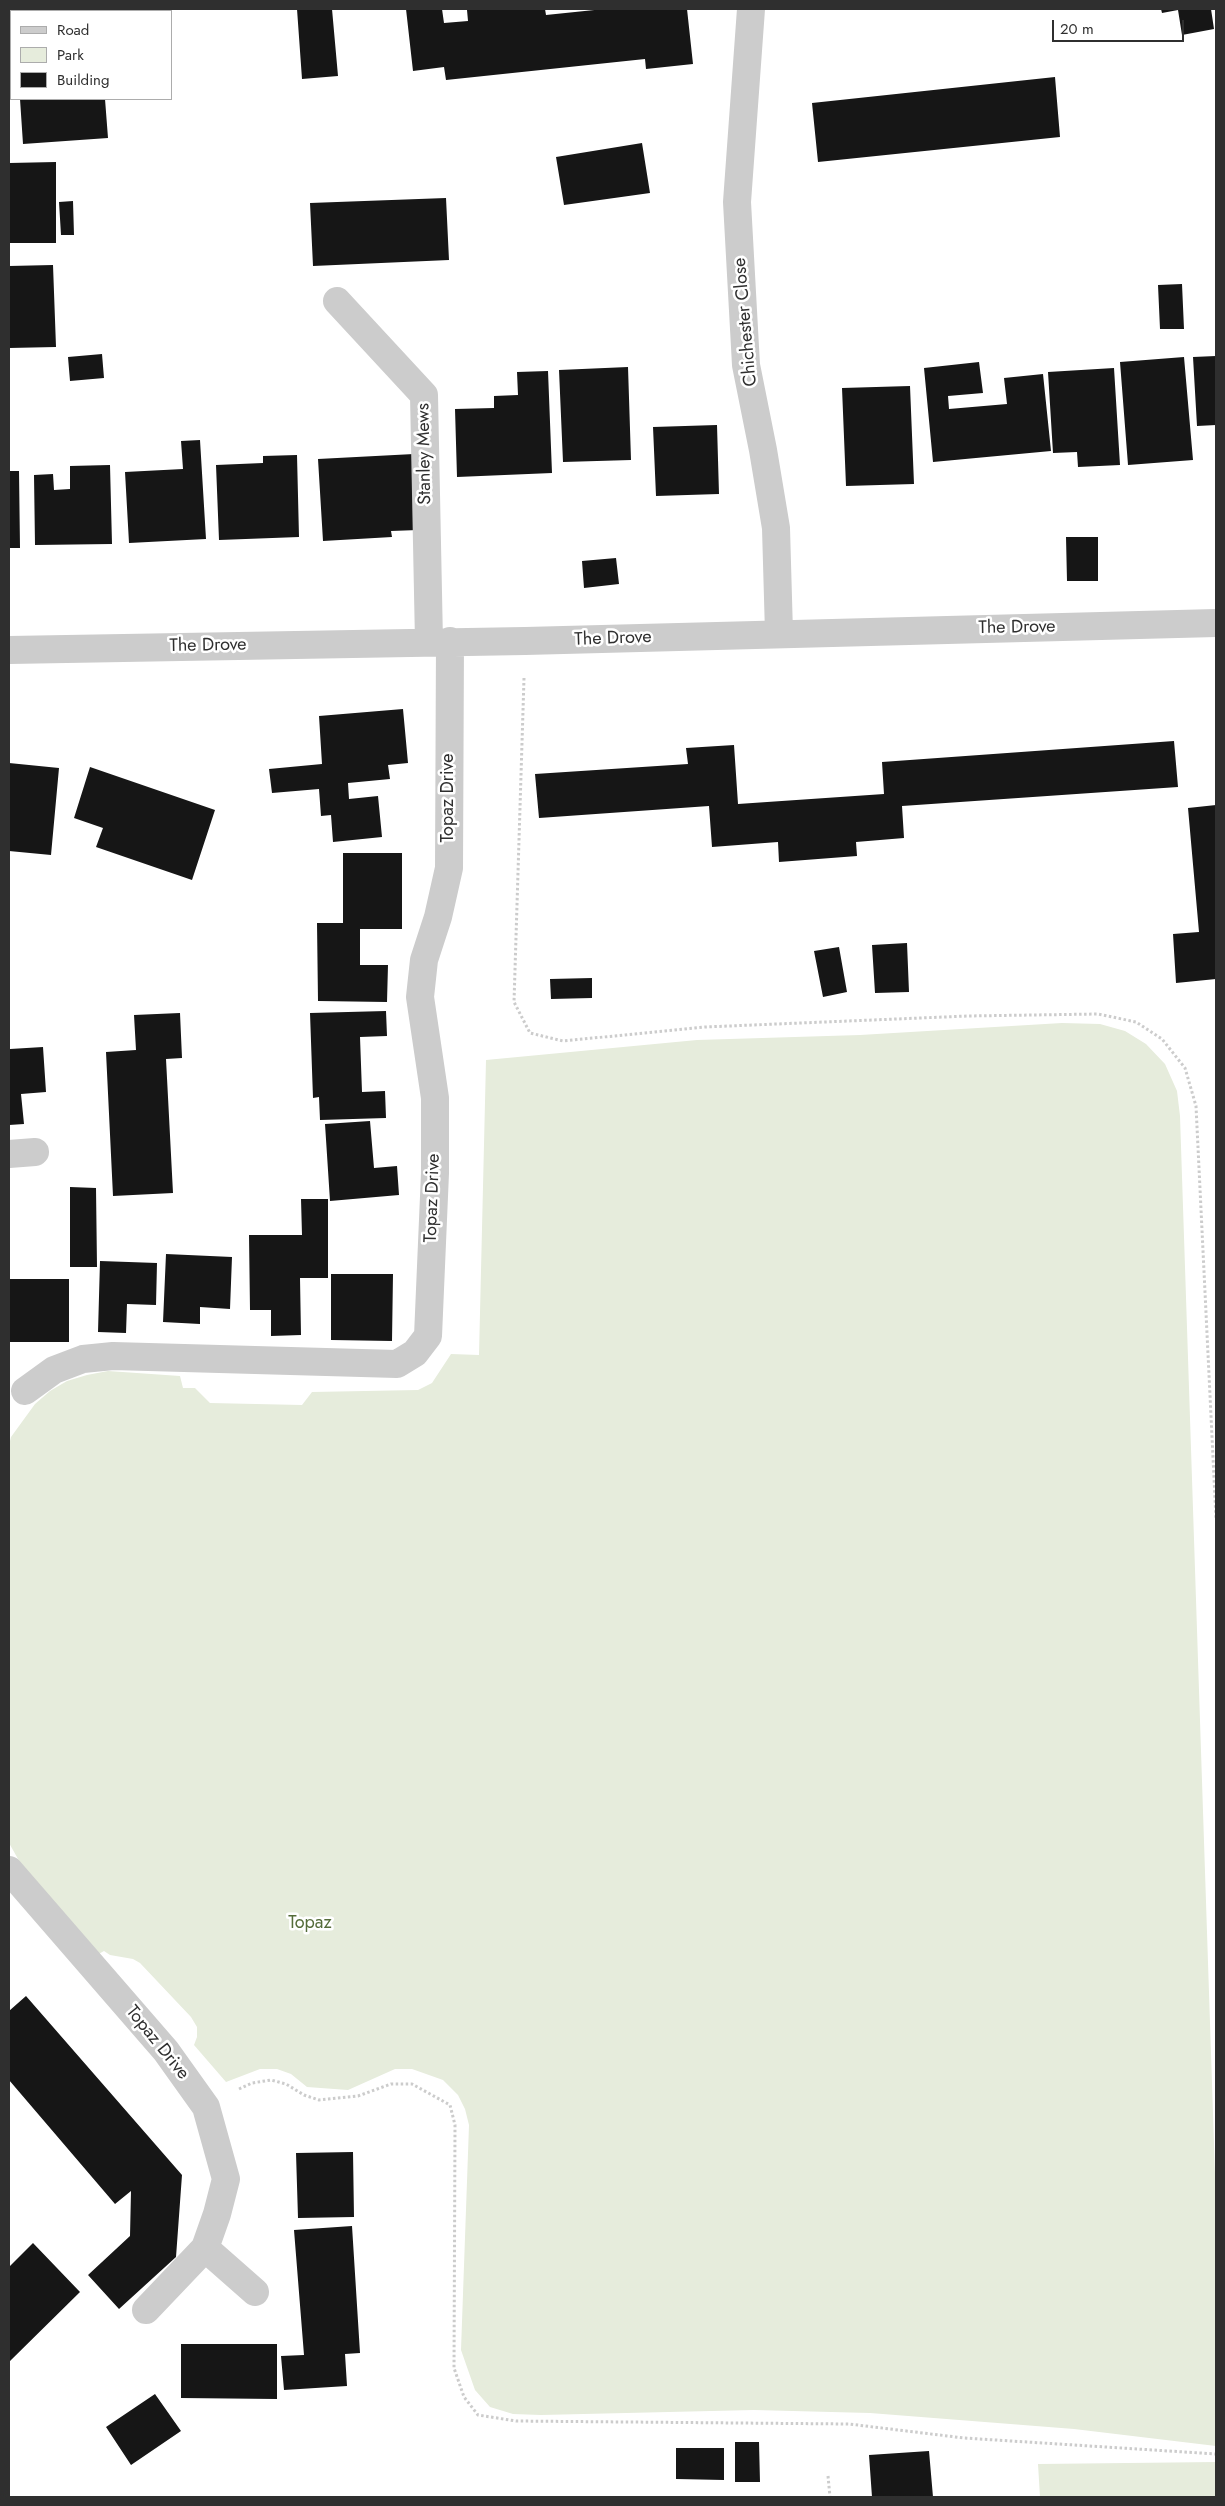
<!DOCTYPE html>
<style>
body{margin:0}
#map{position:relative;width:1225px;height:2506px;overflow:hidden;background:#fff;font-family:Jost,sans-serif}
canvas{display:block}
.frame{position:absolute;inset:0;border:10px solid #2f2f2f;pointer-events:none}
.legend{position:absolute;left:10px;top:10px;width:162px;height:90px;box-sizing:border-box;background:#fff;border:1px solid #acacac;margin:0;padding:6px 9px;list-style:none;font-size:15px;color:#2f2f2f}
.legend li{display:flex;align-items:center;gap:10px;height:25px}
.legend b{width:25px;border:1px solid #acacac}
.scale{position:absolute;left:1052px;top:20px;width:132px;height:22px;box-sizing:border-box;border:2px solid #2f2f2f;border-top:0;padding-left:6px;font-size:15px;line-height:18px;white-space:nowrap;color:#2f2f2f;-webkit-text-stroke:4px #fff;paint-order:stroke}
</style>
<div id="map">
<canvas width="1225" height="2506"></canvas>
<div class="frame"></div>
<ul class="legend">
<li><b style="height:6px;background:#ccc"></b>Road</li>
<li><b style="height:14px;background:#e6ecdc"></b>Park</li>
<li><b style="height:14px;background:#161616"></b>Building</li>
</ul>
<div class="scale">20 m</div>
</div>
<script>
const g = document.querySelector('canvas').getContext('2d');
g.lineJoin = 'round';
function fillPath(path, color) { g.fillStyle = color; g.fill(path, 'evenodd'); }
const poly = rows => new Path2D(rows.map(r => 'M' + r).join(''));
function trace(path, color, width, dash) { g.strokeStyle = color; g.lineWidth = width; g.lineCap = dash ? 'butt' : 'round'; g.setLineDash(dash || []); g.stroke(path); }
function label(font, color, halo, rows, align = 'center') {
  g.font = font + ' Jost,sans-serif'; g.lineWidth = 5; g.setLineDash([]); g.textBaseline = 'middle'; g.strokeStyle = halo; g.fillStyle = color; for (const [text, x, y, turn = 0] of rows) {
    g.save(); g.translate(x, y); g.rotate((+turn || 0) * Math.PI / 180); g.textAlign = isNaN(turn) ? turn : align; if (halo) g.strokeText(text, 0, 0); g.fillText(text, 0, 0); g.restore();
  }
}
fillPath(poly([
 [1062,1023,1100,1024,1125,1031,1146,1044,1165,1064,1177,1091,1180,1116,1216,2204,1216,2446,1074,2429,870,2413,754,2410,541,2415,513,2414,490,2407,475,2390,461,2350,469,2125,465,2109,458,2095,443,2080,412,2069,395,2069,348,2090,307,2087,291,2074,277,2069,260,2069,226,2082,194,2045,197,2037,197,2027,191,2017,140,1963,133,1959,110,1955,104,1951,95,1956,22,1866,9,1843,9,1445,11,1437,35,1404,50,1391,67,1381,87,1375,108,1371,180,1376,183,1388,195,1388,210,1403,302,1405,312,1392,418,1390,432,1383,451,1354,479,1355,486,1060,697,1040,860,1035],
 [1216,2462,1216,2497,1040,2497,1038,2464]
]), '#e6ecdc');
fillPath(poly([
 [31,9,112,9,112,11,31,11],
 [297,9,332,9,338,76,302,79],
 [406,9,442,9,444,23,468,21,467,10,481,9,545,9,546,15,604,9,687,9,693,64,646,69,645,59,446,80,444,67,413,71],
 [1161,9,1211,9,1214,29,1182,35,1178,10,1162,13],
 [1055,77,1060,137,818,162,812,103],
 [20,99,105,99,108,138,23,144],
 [642,143,650,193,564,205,556,157],
 [56,162,56,243,9,243,9,163],
 [446,198,449,260,313,266,310,203],
 [73,201,74,235,61,235,59,202],
 [53,265,56,347,9,348,9,266],
 [1182,284,1184,329,1160,329,1158,285],
 [102,354,104,378,70,381,68,357],
 [1216,356,1216,425,1197,426,1193,357],
 [1184,357,1193,460,1128,465,1120,362],
 [979,362,983,393,948,396,949,409,1007,404,1004,378,1043,374,1051,451,933,462,924,368],
 [628,367,631,460,563,462,559,370],
 [1114,368,1120,465,1078,467,1077,452,1053,453,1048,372],
 [548,371,552,473,457,477,455,409,494,408,494,396,518,395,517,372],
 [910,386,914,484,846,486,842,388],
 [717,425,719,494,656,496,653,427],
 [200,440,206,539,129,543,125,472,183,469,181,441],
 [414,454,418,530,391,531,392,537,323,541,318,459],
 [297,455,299,537,219,540,216,465,263,463,263,456],
 [110,465,112,544,35,545,34,475,53,474,54,490,70,489,70,466],
 [9,471,19,471,20,548,9,548],
 [1066,537,1098,537,1098,581,1067,581],
 [616,558,619,584,584,588,582,561],
 [403,709,408,763,388,765,390,779,348,783,349,799,378,796,382,837,333,842,331,815,321,816,319,789,272,793,269,769,322,764,319,716],
 [1174,741,1178,787,902,806,904,838,856,842,857,856,779,862,778,842,712,847,709,806,539,818,535,774,688,764,686,748,734,745,738,804,884,794,882,762],
 [9,763,59,768,51,855,9,851],
 [90,767,215,810,192,880,96,847,103,828,74,818],
 [1216,805,1216,979,1176,983,1173,934,1199,932,1188,808],
 [343,853,402,853,402,929,360,929,360,965,388,965,387,1002,318,1001,317,923,343,923],
 [907,943,909,992,875,993,872,945],
 [839,947,847,992,823,997,814,951],
 [592,978,592,998,551,999,550,979],
 [386,1011,387,1036,360,1037,362,1092,385,1091,386,1118,320,1120,319,1097,313,1098,310,1013],
 [180,1013,182,1058,166,1059,173,1193,113,1196,106,1052,136,1050,134,1015],
 [43,1047,46,1092,21,1094,24,1124,9,1125,10,1049],
 [370,1121,374,1168,397,1166,399,1195,330,1201,325,1124],
 [70,1187,96,1188,97,1267,70,1267],
 [301,1199,328,1199,328,1278,300,1278,301,1335,271,1336,271,1310,250,1310,249,1235,302,1235],
 [166,1254,232,1257,230,1309,200,1307,200,1324,163,1322],
 [100,1261,157,1263,156,1305,127,1304,126,1333,98,1332],
 [331,1274,393,1274,392,1341,331,1340],
 [9,1279,69,1279,69,1342,9,1342],
 [26,1996,182,2175,176,2257,119,2309,88,2275,130,2236,131,2191,115,2204,9,2080,9,2011],
 [353,2152,354,2217,298,2218,296,2153],
 [352,2226,360,2353,345,2354,347,2386,284,2390,281,2356,304,2355,294,2230],
 [33,2243,80,2292,9,2362,9,2267],
 [181,2344,277,2344,277,2399,181,2398],
 [155,2394,181,2431,131,2465,106,2427],
 [735,2442,759,2442,760,2482,735,2482],
 [676,2448,724,2448,724,2480,676,2479],
 [929,2451,933,2497,872,2497,869,2455]
]), '#161616');
trace(poly([
 [524,678,514,1002,530,1033,563,1041,705,1027,968,1016,1098,1014,1136,1022,1162,1039,1185,1068,1196,1106,1216,1519],
 [239,2089,252,2083,271,2080,286,2084,304,2095,319,2100,358,2096,391,2084,412,2084,450,2105,455,2125,454,2368,464,2397,478,2415,516,2421,849,2424,964,2438,1216,2454],
 [828,2476,830,2497]
]), '#ccc', 3, [2.5, 2.5]);
trace(poly([
 [751,9,737,202,746,365,763,450,776,528,779,633],
 [337,301,424,395,429,642],
 [9,650,525,641,1216,623],
 [9,1154,35,1152],
 [25,1391,54,1370,83,1359,113,1356,397,1364,415,1353,428,1336,435,1173,435,1098,420,997,424,960,438,917,449,868,450,641],
 [9,1870,166,2051,206,2107,226,2179,217,2214,205,2248,146,2310],
 [205,2248,255,2292]
]), '#ccc', 28);
label('18px', '#2f2f2f', '#fff', [
 ["Chichester Close",746,322,-95],
 ["Stanley Mews",425,454,-91],
 ["The Drove",1017,628,-1],
 ["The Drove",613,639,-2],
 ["The Drove",208,646,-1],
 ["Topaz Drive",449,798,-90],
 ["Topaz Drive",433,1198,-88],
 ["Topaz Drive",157,2043,51]
]);
label('18px', '#546c3a', '#fff', [
 ["Topaz",310,1924]
]);
</script>
